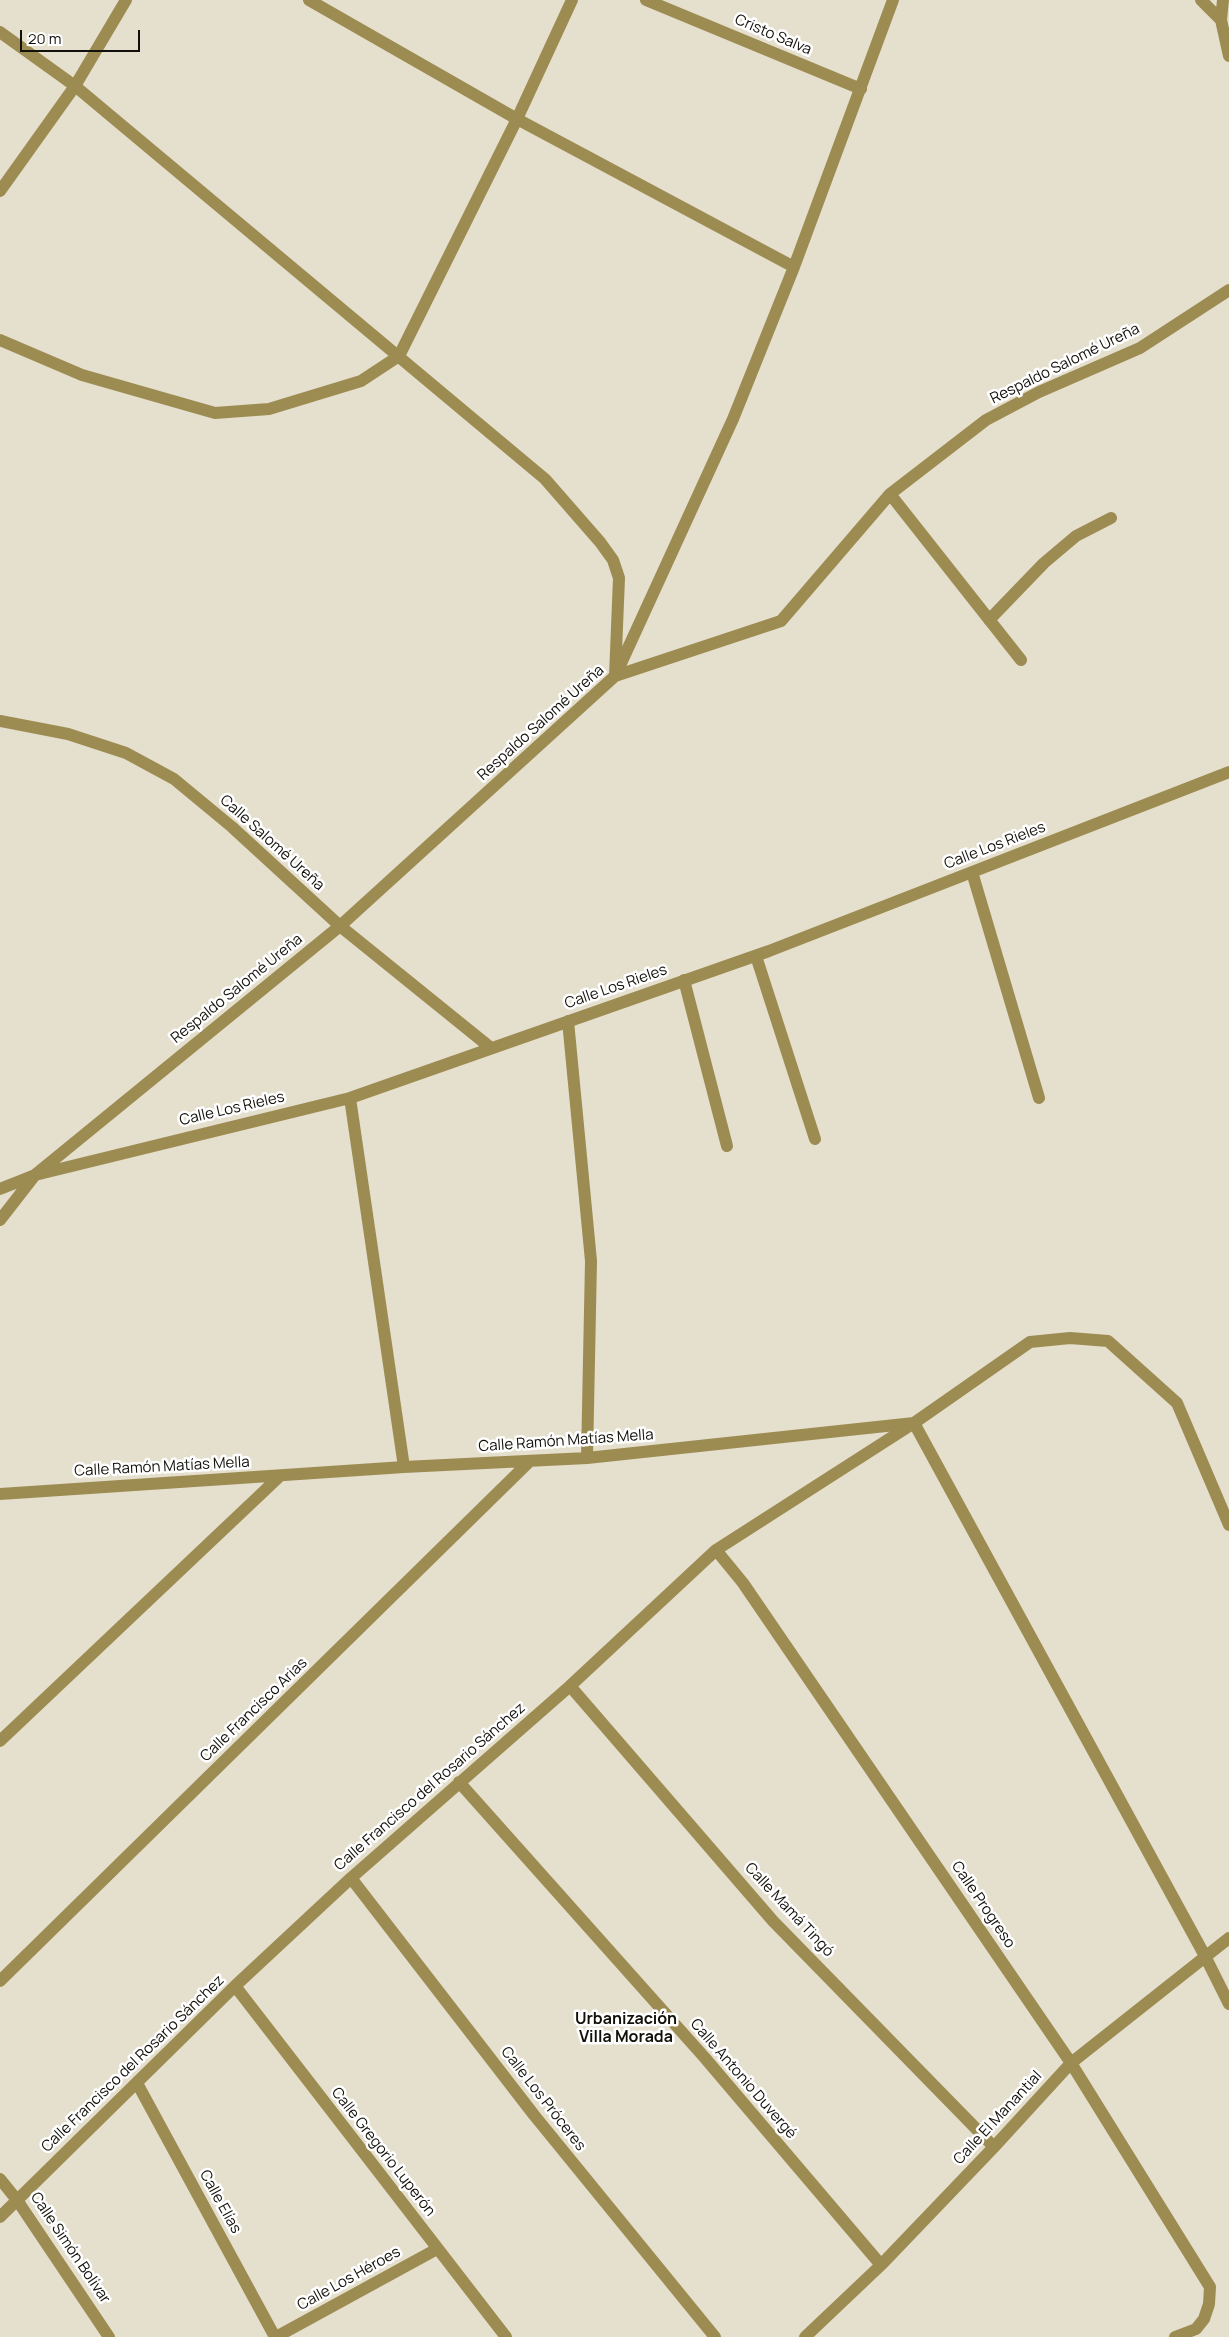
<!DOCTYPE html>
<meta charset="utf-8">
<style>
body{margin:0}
#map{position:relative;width:1229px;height:2337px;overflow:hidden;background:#e5dfce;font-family:Manrope,sans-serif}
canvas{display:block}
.scale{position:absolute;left:20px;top:30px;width:120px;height:22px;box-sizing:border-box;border:2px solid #12100a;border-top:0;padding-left:6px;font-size:15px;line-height:18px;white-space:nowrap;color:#12100a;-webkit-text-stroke:4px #fff;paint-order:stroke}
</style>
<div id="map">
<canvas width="1229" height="2337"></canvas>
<div class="scale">20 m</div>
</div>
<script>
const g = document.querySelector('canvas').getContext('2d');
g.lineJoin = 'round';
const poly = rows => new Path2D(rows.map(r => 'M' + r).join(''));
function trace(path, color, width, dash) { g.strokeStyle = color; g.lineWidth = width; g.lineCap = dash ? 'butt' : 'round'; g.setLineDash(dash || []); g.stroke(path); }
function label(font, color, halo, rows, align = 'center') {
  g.font = font + ' Manrope,sans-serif'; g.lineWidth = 5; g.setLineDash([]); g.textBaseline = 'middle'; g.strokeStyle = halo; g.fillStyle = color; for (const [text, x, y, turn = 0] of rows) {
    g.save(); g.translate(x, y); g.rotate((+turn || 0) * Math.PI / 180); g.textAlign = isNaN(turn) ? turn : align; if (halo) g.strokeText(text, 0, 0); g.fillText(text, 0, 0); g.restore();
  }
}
trace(poly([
 [756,956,815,1139],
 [684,980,727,1146]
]), '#9d8c52', 12);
trace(poly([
 [309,0,517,119,794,267],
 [646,0,861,89],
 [1201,0,1221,20],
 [1223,0,1221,20,1229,56],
 [0,32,75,86,545,479,600,542,613,560,619,578,615,676],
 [0,191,75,86,126,0],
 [0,340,82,375,215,413,269,409,361,381,399,356,517,119,572,0],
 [890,494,1021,660],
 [989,620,1044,563,1076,536,1111,518],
 [618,670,733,419,794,267,893,0],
 [0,721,68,734,126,753,174,779,232,827,340,926,491,1048],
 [972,872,1039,1098],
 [568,1021,591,1261,587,1458],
 [350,1098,404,1467],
 [0,1189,35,1175,350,1098,769,951,1229,772],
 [0,1220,35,1175,340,926,615,676,781,621,890,494,986,420,1039,392,1140,348,1229,290],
 [0,1494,404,1467,587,1458,914,1423,1030,1342,1070,1338,1108,1341,1177,1403,1229,1525],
 [716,1550,743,1583,1071,2063,1210,2287,1209,2304,1204,2319,1196,2329,1175,2337],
 [570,1686,773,1921,994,2147],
 [0,1741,280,1476],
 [459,1782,705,2058,881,2265],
 [351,1878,534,2115,715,2337],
 [0,1981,530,1461],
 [235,1986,506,2337],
 [137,2083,275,2337],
 [0,2179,17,2200,109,2337],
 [0,2217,235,1986,351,1878,570,1686,716,1550,914,1423,1205,1956,1229,2004],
 [276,2337,437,2249],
 [805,2337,881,2265,994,2147,1071,2063,1229,1938]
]), '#9d8c52', 12);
label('15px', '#12100a', '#fff', [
 ["Cristo Salva",773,35,23],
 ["Respaldo Salomé Ureña",1065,364,-26],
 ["Respaldo Salomé Ureña",541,723,-42],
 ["Calle Salomé Ureña",272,843,42],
 ["Calle Los Rieles",995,846,-21],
 ["Calle Los Rieles",616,987,-19],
 ["Respaldo Salomé Ureña",237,989,-39],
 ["Calle Los Rieles",232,1109,-13],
 ["Calle Ramón Matías Mella",566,1441,-4],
 ["Calle Ramón Matías Mella",162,1467,-3],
 ["Calle Francisco Arias",254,1710,-44],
 ["Calle Francisco del Rosario Sánchez",430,1787,-41],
 ["Calle Progreso",983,1905,56],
 ["Calle Mamá Tingó",789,1910,47],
 ["Calle Francisco del Rosario Sánchez",133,2064,-44],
 ["Calle Antonio Duvergé",743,2079,49],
 ["Calle Los Próceres",543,2099,52],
 ["Calle El Manantial",998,2118,-47],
 ["Calle Gregorio Luperón",383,2152,52],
 ["Calle Elías",220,2202,61],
 ["Calle Simón Bolívar",70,2248,56],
 ["Calle Los Héroes",349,2279,-29]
]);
label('bold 16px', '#12100a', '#fff', [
 ["Urbanización",626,2020],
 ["Villa Morada",626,2038]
]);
</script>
